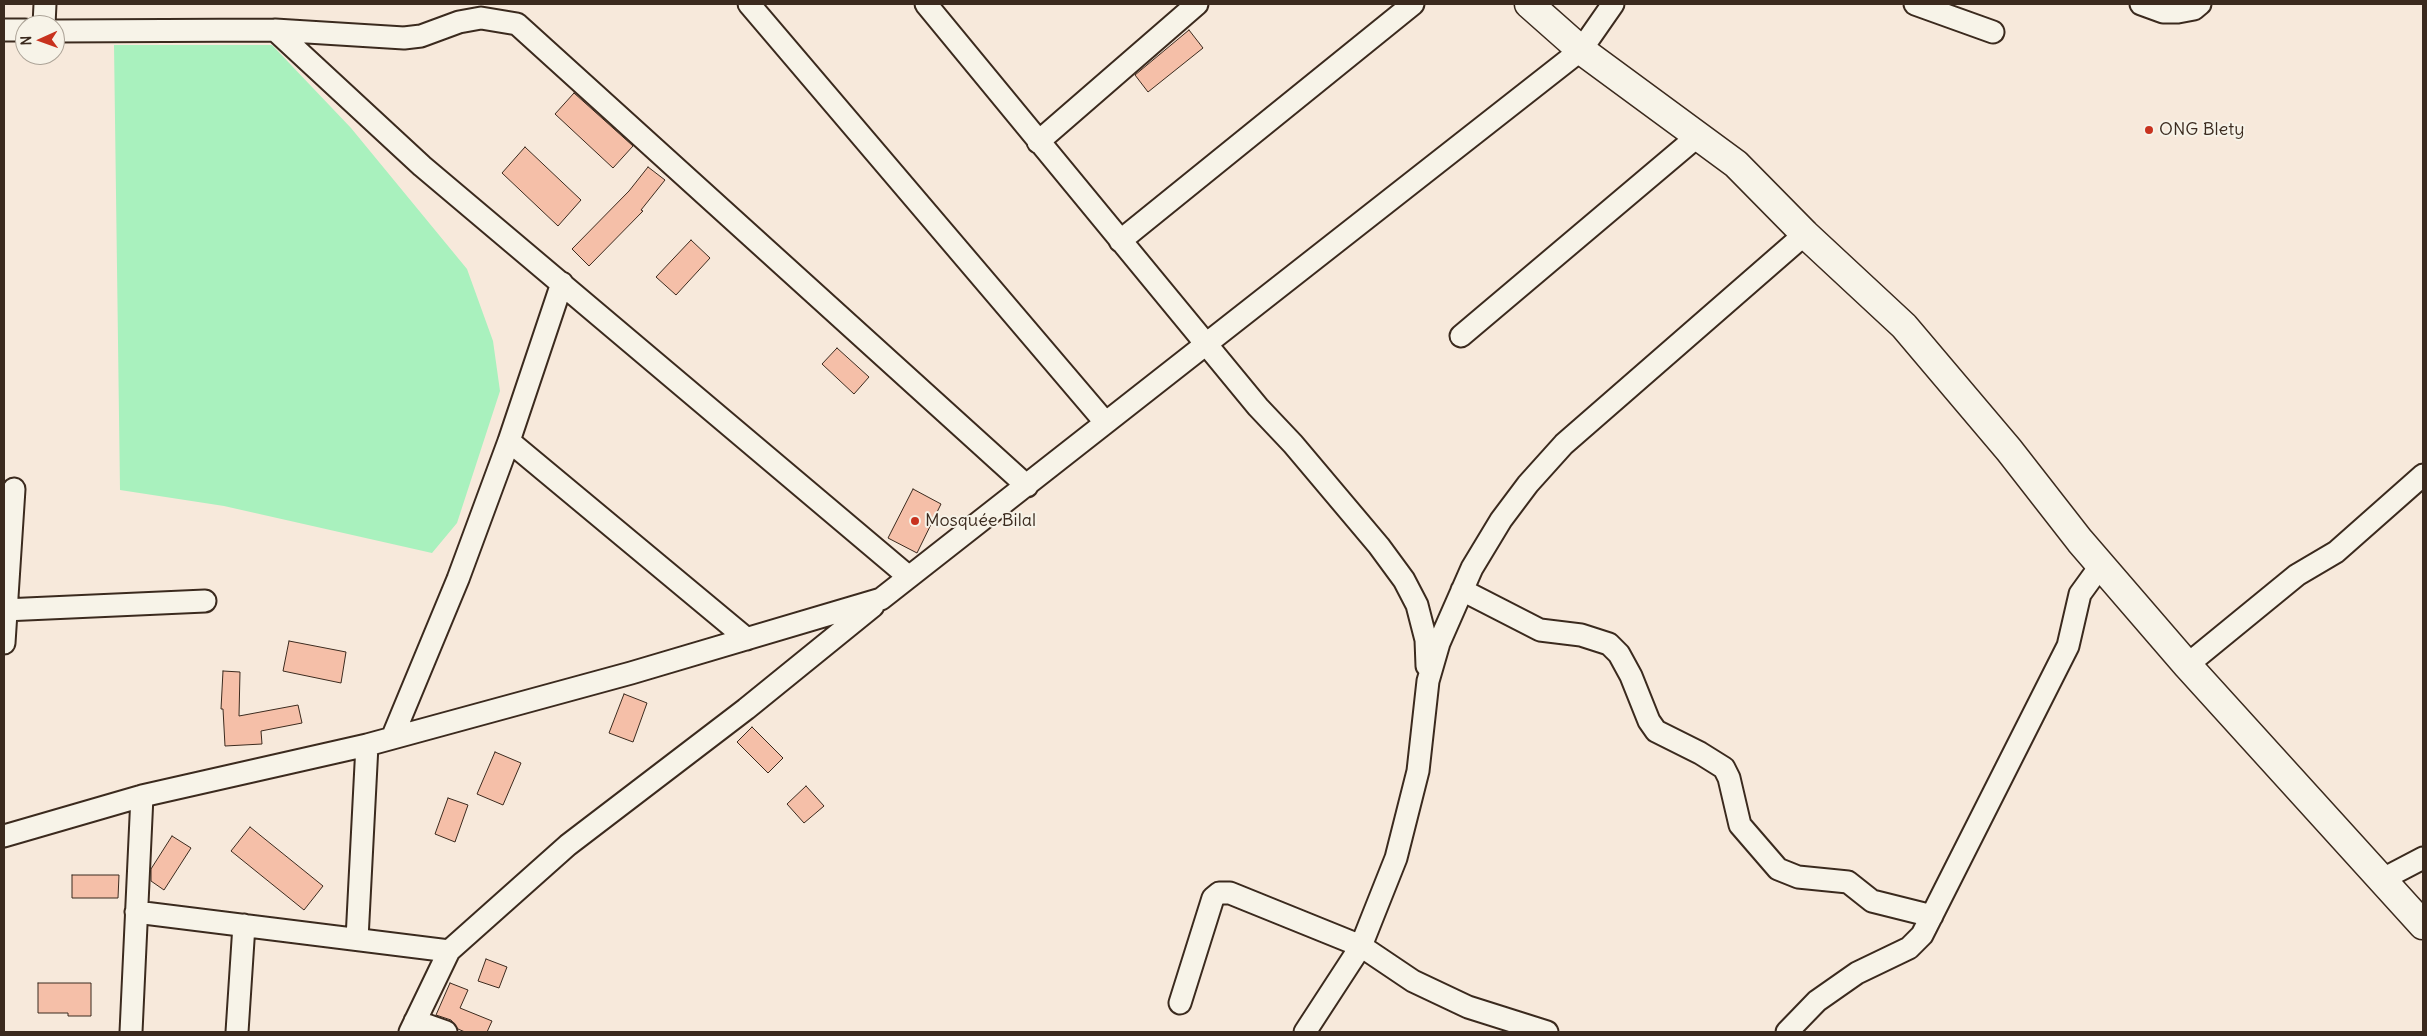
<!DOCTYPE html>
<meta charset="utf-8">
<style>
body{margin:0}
#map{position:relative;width:2427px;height:1036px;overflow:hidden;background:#f7e9db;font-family:Delius,sans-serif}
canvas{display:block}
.frame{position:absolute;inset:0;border:5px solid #3b2a1e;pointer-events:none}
.north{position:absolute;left:15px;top:15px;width:50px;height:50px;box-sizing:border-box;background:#f7f3e8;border:1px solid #aca397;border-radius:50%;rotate:268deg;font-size:14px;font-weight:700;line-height:20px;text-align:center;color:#3b2a1e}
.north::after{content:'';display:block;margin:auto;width:18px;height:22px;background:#c8321e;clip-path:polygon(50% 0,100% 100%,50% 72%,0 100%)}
</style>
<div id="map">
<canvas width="2427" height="1036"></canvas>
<div class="frame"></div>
<div class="north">N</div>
</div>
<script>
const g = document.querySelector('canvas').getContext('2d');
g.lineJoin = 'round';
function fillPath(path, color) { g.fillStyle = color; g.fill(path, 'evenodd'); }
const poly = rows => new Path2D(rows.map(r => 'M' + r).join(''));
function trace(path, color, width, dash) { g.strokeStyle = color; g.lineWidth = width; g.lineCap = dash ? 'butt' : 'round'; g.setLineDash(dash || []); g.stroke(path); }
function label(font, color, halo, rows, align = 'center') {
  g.font = font + ' Delius,sans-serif'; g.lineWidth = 4; g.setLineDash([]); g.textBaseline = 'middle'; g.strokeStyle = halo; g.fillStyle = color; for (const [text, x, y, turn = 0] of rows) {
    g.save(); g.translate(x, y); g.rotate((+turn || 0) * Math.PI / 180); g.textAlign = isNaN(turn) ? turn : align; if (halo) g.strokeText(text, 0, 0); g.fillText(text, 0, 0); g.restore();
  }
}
fillPath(poly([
 [114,45,272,45,351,128,467,269,493,341,500,391,457,523,432,553,224,506,120,490]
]), '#a9f1be');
const building = poly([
 [1189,30,1203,48,1148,92,1135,75,1189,30],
 [574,93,633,146,613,168,555,114,574,93],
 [525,147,581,200,558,226,502,173,525,147],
 [648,167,665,180,641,210,643,211,589,266,572,249,629,191,648,167],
 [691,240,710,258,676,295,656,277,691,240],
 [837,348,869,377,854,394,822,364,837,348],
 [913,489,941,504,917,553,888,538,913,489],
 [289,641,346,652,341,683,283,671,289,641],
 [223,671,240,672,239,716,298,705,302,723,261,731,262,744,225,746,223,709,221,709,223,671],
 [624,694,647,703,633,742,609,733,624,694],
 [752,727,783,758,768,773,737,742,752,727],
 [495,752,521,763,503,805,477,794,495,752],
 [806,786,824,806,804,823,787,804,806,786],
 [448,798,468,805,455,842,435,834,448,798],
 [250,827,323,886,304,910,231,851,250,827],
 [172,836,191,848,164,890,151,881,151,869,172,836],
 [72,875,119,875,118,898,72,898,72,875],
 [486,959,507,967,499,988,478,981,486,959],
 [38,983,91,983,91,1016,68,1016,68,1013,38,1013,38,983],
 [450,983,468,990,460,1008,492,1021,487,1032,465,1032,458,1029,451,1020,436,1015,450,983]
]);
fillPath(building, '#f5bfa8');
trace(building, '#3b2a1e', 1);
const minor = poly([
 [749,4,1105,422],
 [926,4,1258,407,1293,444,1379,546,1404,580,1417,605,1426,640,1427,666],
 [1915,4,1993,32],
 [2141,4,2163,12,2178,12,2194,9,2200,4],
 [44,25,45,4],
 [4,30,25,30],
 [275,30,422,166,909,577],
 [55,31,275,30,404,38,421,36,459,22,481,18,517,24,1027,486],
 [1038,142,1197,4],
 [1120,241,1413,4],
 [1461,336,1699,135],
 [509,441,747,639],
 [1462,590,1540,630,1581,635,1609,644,1619,654,1631,676,1649,721,1656,731,1700,753,1724,768,1729,778,1740,825,1778,869,1798,877,1848,882,1872,901,1932,916],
 [4,610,205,601],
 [4,643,14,489],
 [2187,665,2297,575,2336,552,2423,475],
 [392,738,458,579,509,441,562,283],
 [4,836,142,796,367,745,631,673,881,599,1581,50,1613,4],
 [2381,880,2423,858],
 [136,912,449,951],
 [357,939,367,745],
 [1180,1003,1213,898,1219,893,1230,893,1361,946,1413,981,1468,1007,1547,1032],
 [415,1021,446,1032],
 [131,1032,142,796],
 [237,1032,244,925],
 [410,1032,449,951,568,845,746,709,873,606],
 [1305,1032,1361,946,1396,858,1418,771,1428,681,1439,643,1472,568,1501,520,1528,484,1564,444,1805,234],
 [1787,1032,1817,1001,1857,973,1909,948,1922,935,2068,646,2080,594,2101,565]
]);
const secondary = poly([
 [1529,4,1581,50,1736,164,1805,234,1904,326,2009,450,2080,541,2187,665,2423,925]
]);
trace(minor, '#3b2a1e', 25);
trace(secondary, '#3b2a1e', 31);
trace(minor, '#f7f3e8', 21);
trace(secondary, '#f7f3e8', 28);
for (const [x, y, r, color] of [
 [2149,130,5,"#c8321e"],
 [915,521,5,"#c8321e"]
]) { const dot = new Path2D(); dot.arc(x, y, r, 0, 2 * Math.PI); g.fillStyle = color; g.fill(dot); trace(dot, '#f7f3e8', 2); }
label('18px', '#3b2a1e', '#f7f3e8', [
 ["ONG Blety",2159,130],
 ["Mosquée Bilal",925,521]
], 'left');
</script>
